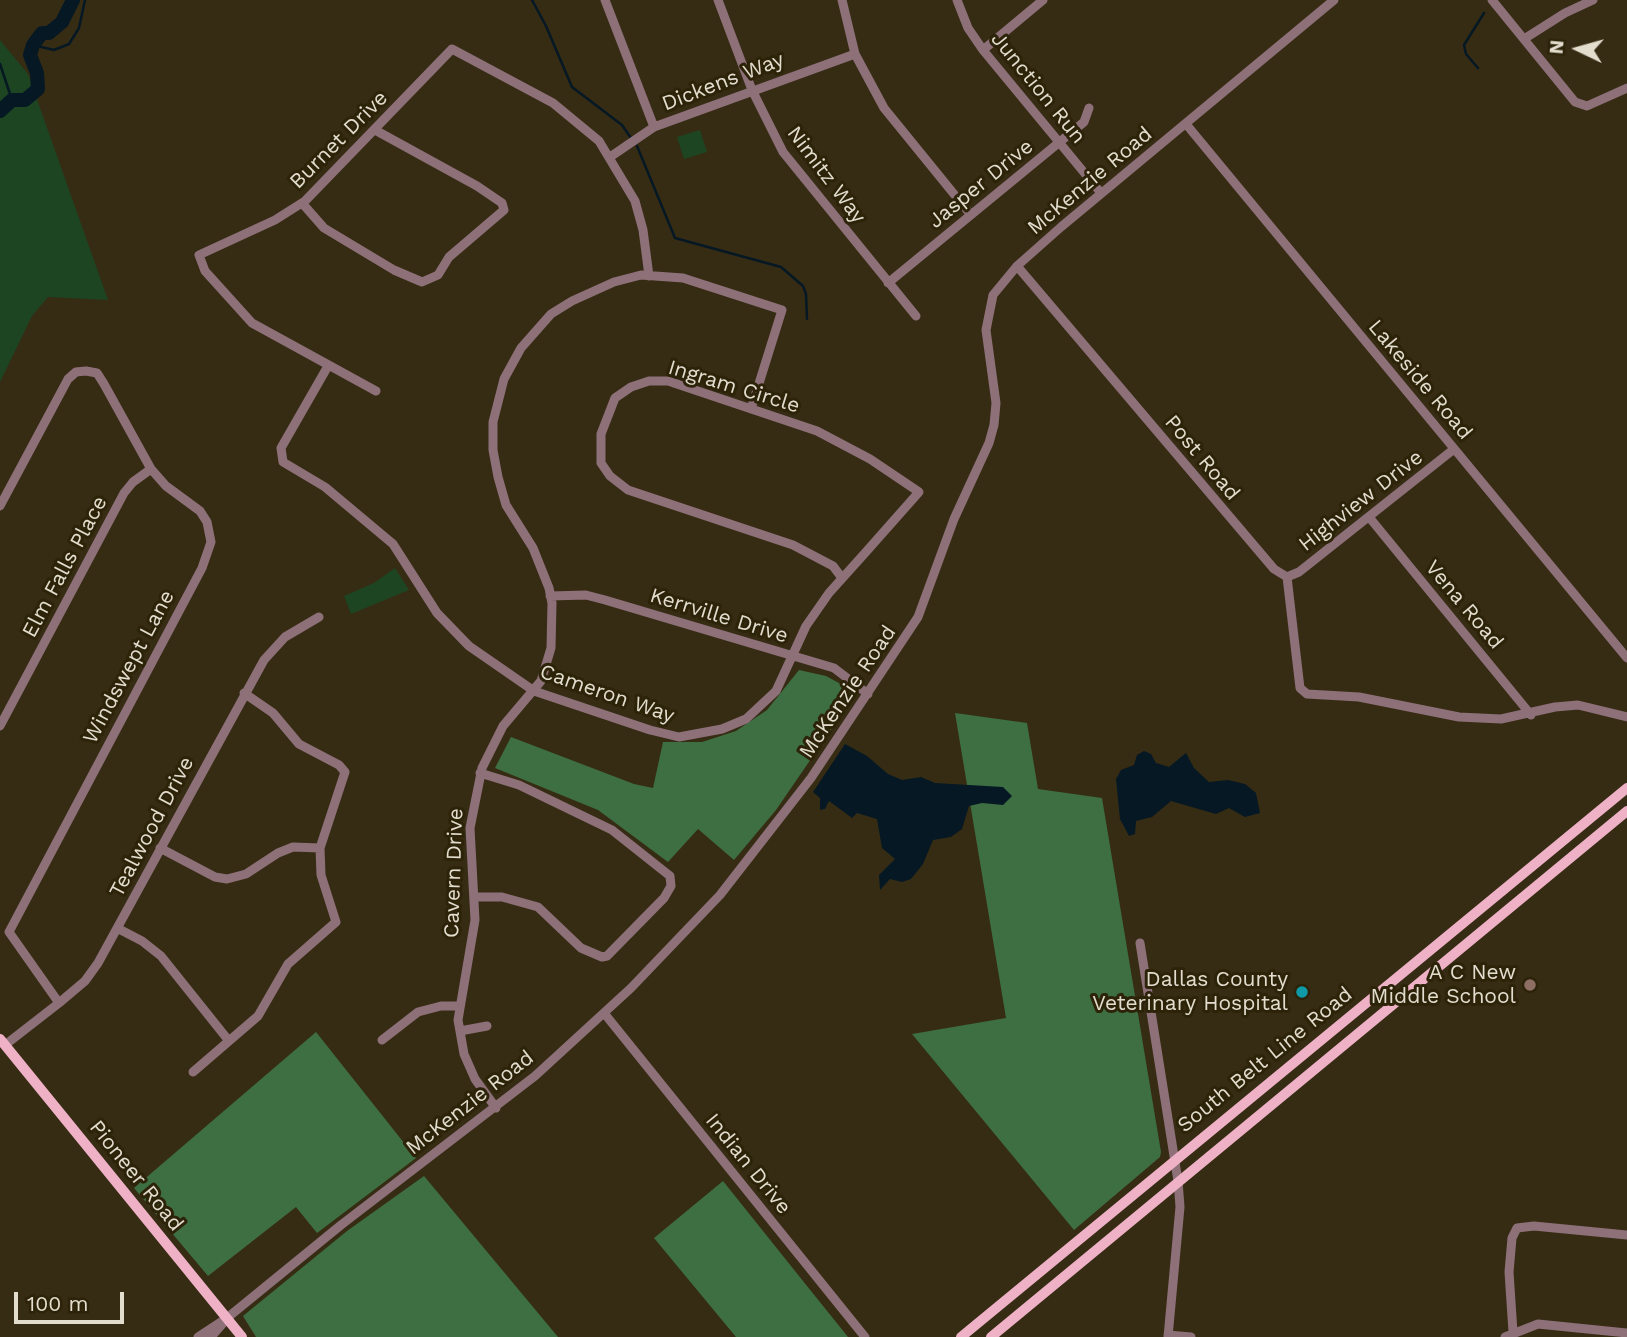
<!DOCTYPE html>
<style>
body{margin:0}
#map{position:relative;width:1627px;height:1337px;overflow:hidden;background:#362c14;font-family:"Work Sans",sans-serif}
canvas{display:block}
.north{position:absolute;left:1543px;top:14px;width:70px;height:70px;-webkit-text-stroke:5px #2c2309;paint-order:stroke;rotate:275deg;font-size:19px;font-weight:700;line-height:28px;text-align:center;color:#e3ddce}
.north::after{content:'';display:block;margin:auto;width:24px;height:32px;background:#e3ddce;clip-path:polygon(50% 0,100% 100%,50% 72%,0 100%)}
.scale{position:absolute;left:14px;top:1292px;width:110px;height:32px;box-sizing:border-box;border:4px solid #e3ddce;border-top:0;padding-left:9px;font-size:21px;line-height:24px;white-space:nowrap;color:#e3ddce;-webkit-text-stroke:5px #2c2309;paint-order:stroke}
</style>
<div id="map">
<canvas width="1627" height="1337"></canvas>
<div class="north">N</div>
<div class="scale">100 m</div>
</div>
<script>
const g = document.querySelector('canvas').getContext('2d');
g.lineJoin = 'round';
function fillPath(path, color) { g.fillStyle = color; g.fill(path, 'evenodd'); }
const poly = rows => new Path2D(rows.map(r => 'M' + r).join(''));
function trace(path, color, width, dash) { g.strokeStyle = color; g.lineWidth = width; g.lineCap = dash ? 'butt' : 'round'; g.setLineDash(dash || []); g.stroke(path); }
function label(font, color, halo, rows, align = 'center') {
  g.font = font + ' "Work Sans",sans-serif'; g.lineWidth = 6; g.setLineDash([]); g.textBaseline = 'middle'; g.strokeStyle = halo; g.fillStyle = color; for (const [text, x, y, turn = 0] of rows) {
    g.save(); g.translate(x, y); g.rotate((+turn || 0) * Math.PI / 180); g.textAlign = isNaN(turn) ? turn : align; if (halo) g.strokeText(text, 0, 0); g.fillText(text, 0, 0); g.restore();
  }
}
fillPath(poly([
 [0,40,28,74,108,300,48,297,32,316,0,382],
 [700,130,707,152,684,159,677,137],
 [395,568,409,590,351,614,344,596,374,583]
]), '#1d4522');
fillPath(poly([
 [799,670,826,676,850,689,852,699,776,810,734,860,698,829,668,862,598,810,495,768,511,737,634,784,653,788,663,742,702,742,736,731,767,710],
 [955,713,1027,723,1038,789,1102,798,1161,1152,1160,1157,1074,1230,912,1034,1006,1018],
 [316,1032,416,1158,317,1233,296,1207,208,1276,134,1188],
 [424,1176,558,1337,256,1337,243,1316,347,1231],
 [723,1181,807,1286,848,1337,736,1337,654,1238]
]), '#3e6f43');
fillPath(poly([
 [845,744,867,756,888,774,902,780,921,777,935,783,1003,787,1012,796,1003,805,982,803,969,806,962,829,951,837,933,840,923,864,911,879,902,882,890,879,880,890,879,875,895,859,882,848,877,819,857,813,852,818,829,801,825,809,820,810,820,798,813,792],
 [1144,751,1151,754,1156,763,1169,767,1186,753,1194,768,1209,782,1228,780,1245,784,1256,793,1260,813,1245,817,1229,808,1216,814,1171,801,1152,817,1136,821,1135,834,1129,836,1120,819,1116,779,1121,770,1134,765,1137,755]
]), '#051824');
trace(poly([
 [532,0,546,26,572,87,622,125,631,138],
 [33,45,54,50,69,44,79,28,85,0],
 [0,64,12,100],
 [1478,68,1466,54,1464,45,1484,13],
 [637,146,675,238,781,267,803,286,806,294,807,319]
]), '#051824', 2.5);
trace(poly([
 [0,111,12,100,25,100,38,89,37,73,30,55,33,45,42,33,49,33,62,22,73,0]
]), '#051824', 14);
trace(poly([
 [605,0,654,127],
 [718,0,752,90,783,152,916,316],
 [842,0,855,54,884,108,971,215],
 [957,0,968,28,983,50,1101,193],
 [1492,0,1575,102,1587,106,1627,88],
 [1524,39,1565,13,1593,0],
 [983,50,1043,0],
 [1186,124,1627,658],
 [610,157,654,127,855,54],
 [302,203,324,228,394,270,422,282,438,275,449,257,504,210,502,203,477,186,375,130],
 [1017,266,1274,569,1287,577,1300,688,1307,694,1359,697,1459,717,1501,719,1555,707,1578,705,1627,717],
 [888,283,1084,122,1089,108],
 [328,366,281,448,283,462,325,487,393,544,437,613,469,646,534,691,650,730,679,737,722,729,746,719,776,691,806,626,829,593,865,553,919,492,870,459,817,431,668,381,649,381,631,387,615,398,601,434,601,463,610,476,628,490,793,545,833,566,842,578],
 [376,391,252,323,205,271,199,255,275,220,305,201,452,49,553,103,599,141,635,201,643,230,649,276],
 [0,506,68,379,76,372,86,371,97,373,104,384,151,469,166,486,200,511,207,522,211,542,202,568,9,932,59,1003],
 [1369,517,1531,715],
 [1287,577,1299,572,1454,449],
 [550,596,586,595,605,600,834,668,868,694],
 [0,726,124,493,133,482,151,469],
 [160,848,215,877,227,879,246,874,278,853,293,847,320,848],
 [475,897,502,897,538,907,581,948,602,957,607,956,664,898,671,886,670,876,612,830,519,785,480,773],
 [117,928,142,941,161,956,229,1041],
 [1140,943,1178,1181,1180,1207,1168,1337],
 [604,1013,865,1337],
 [460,1031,487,1026],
 [382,1040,418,1012,441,1006,460,1006],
 [5,1045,59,1003,85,981,98,963,264,660,285,637,319,617],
 [193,1072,258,1016,288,964,336,922,321,875,320,848,345,772,339,765,299,744,273,713,244,693],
 [496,1108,475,1079,464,1054,458,1020,475,920,470,828,482,768,503,726,541,681,551,648,552,603,549,588,533,548,506,505,498,477,493,450,493,422,504,379,521,348,551,314,572,301,614,282,641,275,683,278,782,310,751,409],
 [1513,1332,1509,1272,1512,1238,1517,1228,1534,1226,1627,1235],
 [1168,1335,1191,1337],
 [198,1337,227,1318,341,1225,535,1076,631,988,720,895,811,778,918,617,954,519,989,443,994,425,996,403,986,330,993,295,1017,266,1061,227,1334,0],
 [211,1337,224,1322],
 [1505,1337,1538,1324,1627,1333]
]), '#8e7079', 9);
trace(poly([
 [0,1039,242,1337],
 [961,1337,1627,788],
 [991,1337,1627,811]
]), '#eeb1c5', 10);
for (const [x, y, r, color] of [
 [1530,985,7,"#8d6e63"],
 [1302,992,7,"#0f9aa8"]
]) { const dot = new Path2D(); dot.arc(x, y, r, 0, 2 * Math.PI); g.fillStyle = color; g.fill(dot); trace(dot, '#2c2309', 2.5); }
label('21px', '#e3ddce', '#2c2309', [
 ["Dickens Way",723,82,-21],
 ["Junction Run",1038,88,51],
 ["Burnet Drive",339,140,-45],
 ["Nimitz Way",826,175,53],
 ["McKenzie Road",1090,181,-40],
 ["Jasper Drive",981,184,-39],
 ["Lakeside Road",1420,380,50],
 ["Ingram Circle",734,387,17],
 ["Post Road",1202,458,50],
 ["Highview Drive",1361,501,-38],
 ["Elm Falls Place",65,567,-62],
 ["Vena Road",1464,605,50],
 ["Kerrville Drive",719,616,17],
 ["Windswept Lane",129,667,-62],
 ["McKenzie Road",848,692,-56],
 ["Cameron Way",607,694,19],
 ["Tealwood Drive",152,827,-62],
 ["Cavern Drive",454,873,-88],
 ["South Belt Line Road",1265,1060,-39],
 ["McKenzie Road",470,1103,-38],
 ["Indian Drive",748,1164,51],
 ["Pioneer Road",136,1176,51]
]);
label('21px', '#e3ddce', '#2c2309', [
 ["A C New",1516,973],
 ["Middle School",1516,997],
 ["Dallas County",1288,980],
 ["Veterinary Hospital",1288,1004]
], 'right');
</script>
